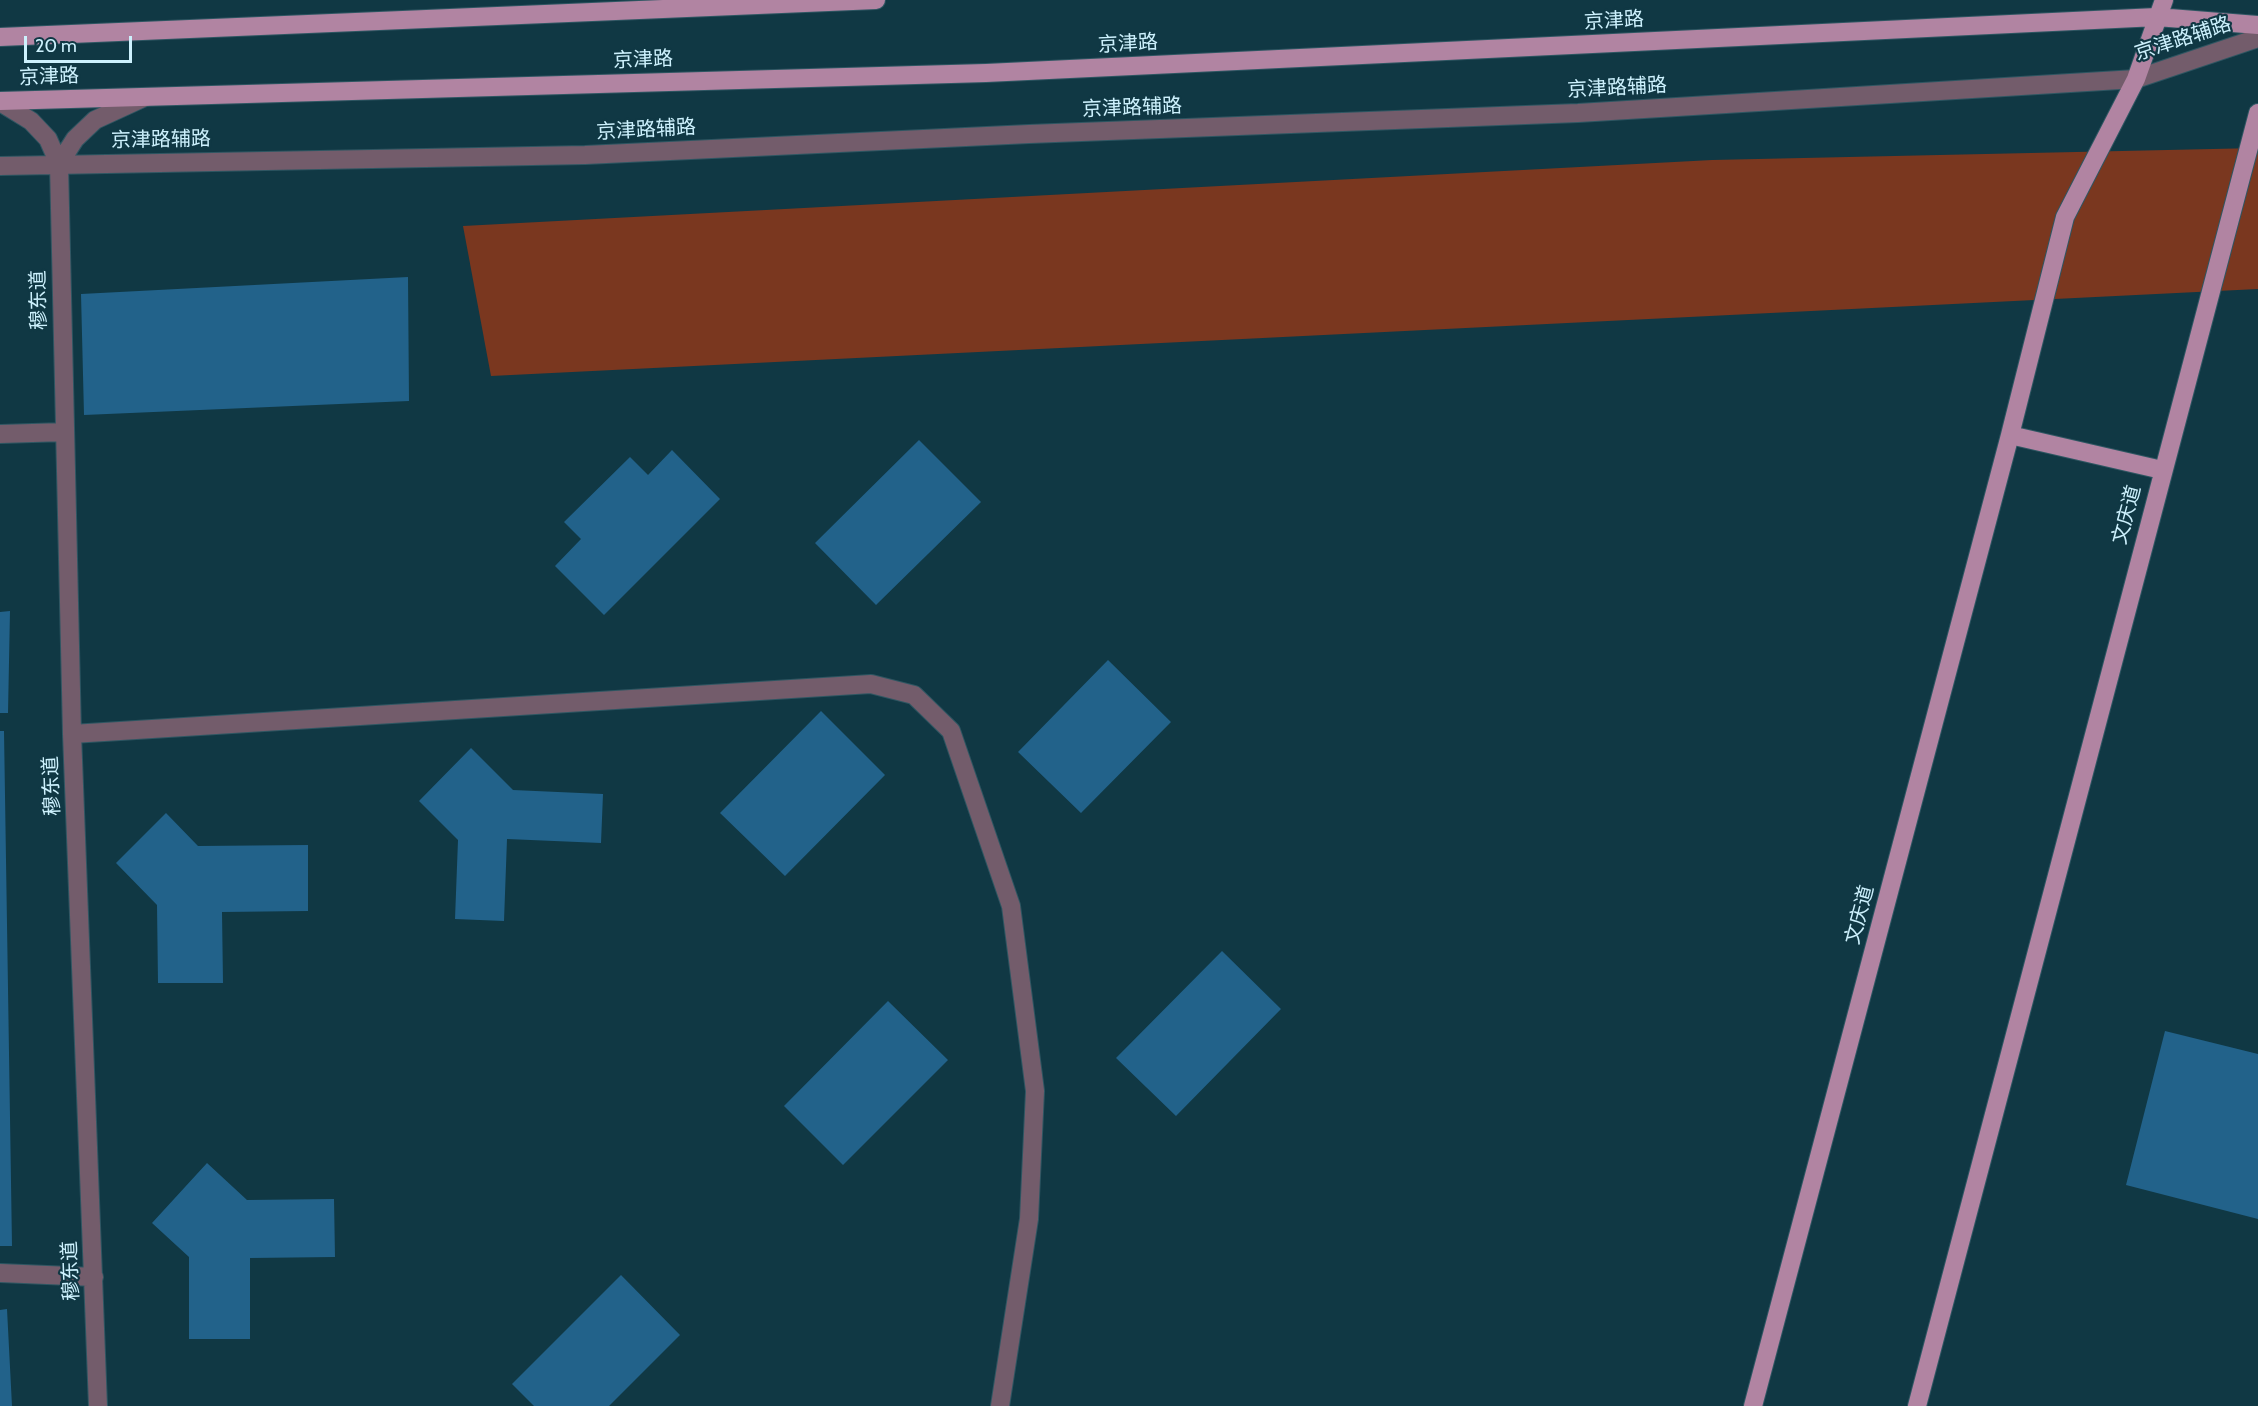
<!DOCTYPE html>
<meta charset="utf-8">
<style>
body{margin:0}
#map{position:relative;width:2258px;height:1406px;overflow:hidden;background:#103844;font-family:Cabin,sans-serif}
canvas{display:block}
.scale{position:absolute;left:24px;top:36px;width:108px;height:27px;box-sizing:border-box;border:3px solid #cdf1fd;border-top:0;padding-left:8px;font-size:18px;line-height:21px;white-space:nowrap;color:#cdf1fd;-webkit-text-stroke:4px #103844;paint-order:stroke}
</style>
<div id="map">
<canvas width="2258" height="1406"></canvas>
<div class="scale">20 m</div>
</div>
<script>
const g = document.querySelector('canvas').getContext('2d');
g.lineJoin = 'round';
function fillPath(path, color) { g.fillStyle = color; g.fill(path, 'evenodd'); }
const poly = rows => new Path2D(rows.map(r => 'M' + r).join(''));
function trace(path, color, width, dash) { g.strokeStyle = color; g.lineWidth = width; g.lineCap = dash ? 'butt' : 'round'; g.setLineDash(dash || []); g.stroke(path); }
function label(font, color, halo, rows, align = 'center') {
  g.font = font + ' Cabin,"Noto Sans SC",sans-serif'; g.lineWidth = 4.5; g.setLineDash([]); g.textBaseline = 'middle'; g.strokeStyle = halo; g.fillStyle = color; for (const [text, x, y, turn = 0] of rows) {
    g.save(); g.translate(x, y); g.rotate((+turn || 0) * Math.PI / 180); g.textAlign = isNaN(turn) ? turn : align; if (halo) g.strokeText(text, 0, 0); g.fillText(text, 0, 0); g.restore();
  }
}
fillPath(poly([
 [2258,148,2258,289,491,376,463,226,1712,160]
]), '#7a371f');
fillPath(poly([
 [408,277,409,401,84,415,81,294],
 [919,440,981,502,876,605,815,543],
 [672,450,720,499,604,615,555,566,581,539,564,522,630,457,648,475],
 [10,611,8,713,0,713,0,612],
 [1108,660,1171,722,1081,813,1018,752],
 [821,711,885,775,785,876,720,813],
 [0,731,4,731,12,1246,0,1246],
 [471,748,513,790,603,794,601,843,507,839,504,921,455,919,458,840,419,801],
 [166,813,198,846,308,845,308,911,222,912,223,983,158,983,157,905,116,863],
 [1222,951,1281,1009,1176,1116,1116,1058],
 [888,1001,948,1060,843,1165,784,1106],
 [2165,1031,2258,1054,2258,1219,2126,1185],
 [207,1163,247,1200,334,1199,335,1257,250,1258,250,1339,189,1339,189,1257,152,1223],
 [621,1275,680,1335,609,1406,534,1406,512,1384],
 [7,1309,12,1406,0,1406,0,1310]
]), '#22628a');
const minor = poly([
 [0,102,31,121,48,139,59,164,72,734,98,1406],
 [59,164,75,139,95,120,145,97],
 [0,166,585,155,1029,134,1578,113,2136,79,2258,38],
 [0,434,65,432],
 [72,734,871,684,914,695,951,731,1011,906,1035,1091,1029,1219,1000,1406],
 [0,1273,94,1277]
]);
const major = poly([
 [0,37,876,0],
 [0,101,986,73,2157,17,2258,25],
 [2010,435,2065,217,2136,79,2164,0],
 [1753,1406,2010,435,2162,470],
 [1917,1406,2258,113]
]);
trace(minor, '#2e5662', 20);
trace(major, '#2e5662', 20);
trace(minor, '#735c6b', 18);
trace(major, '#b184a2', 18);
label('20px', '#cdf1fd', '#103844', [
 ["京津路",1614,21,-3],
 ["京津路辅路",2183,39,-18],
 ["京津路",1128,44,-3],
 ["京津路",643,60,-2],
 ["京津路",49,77,-2],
 ["京津路辅路",1617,88,-3],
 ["京津路辅路",1132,108,-2],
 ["京津路辅路",646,130,-3],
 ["京津路辅路",161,140,-1],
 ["穆东道",39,300,-91],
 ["文庆道",2127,515,-75],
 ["穆东道",52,786,-92],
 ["文庆道",1860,915,-75],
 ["穆东道",71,1271,-92]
]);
</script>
